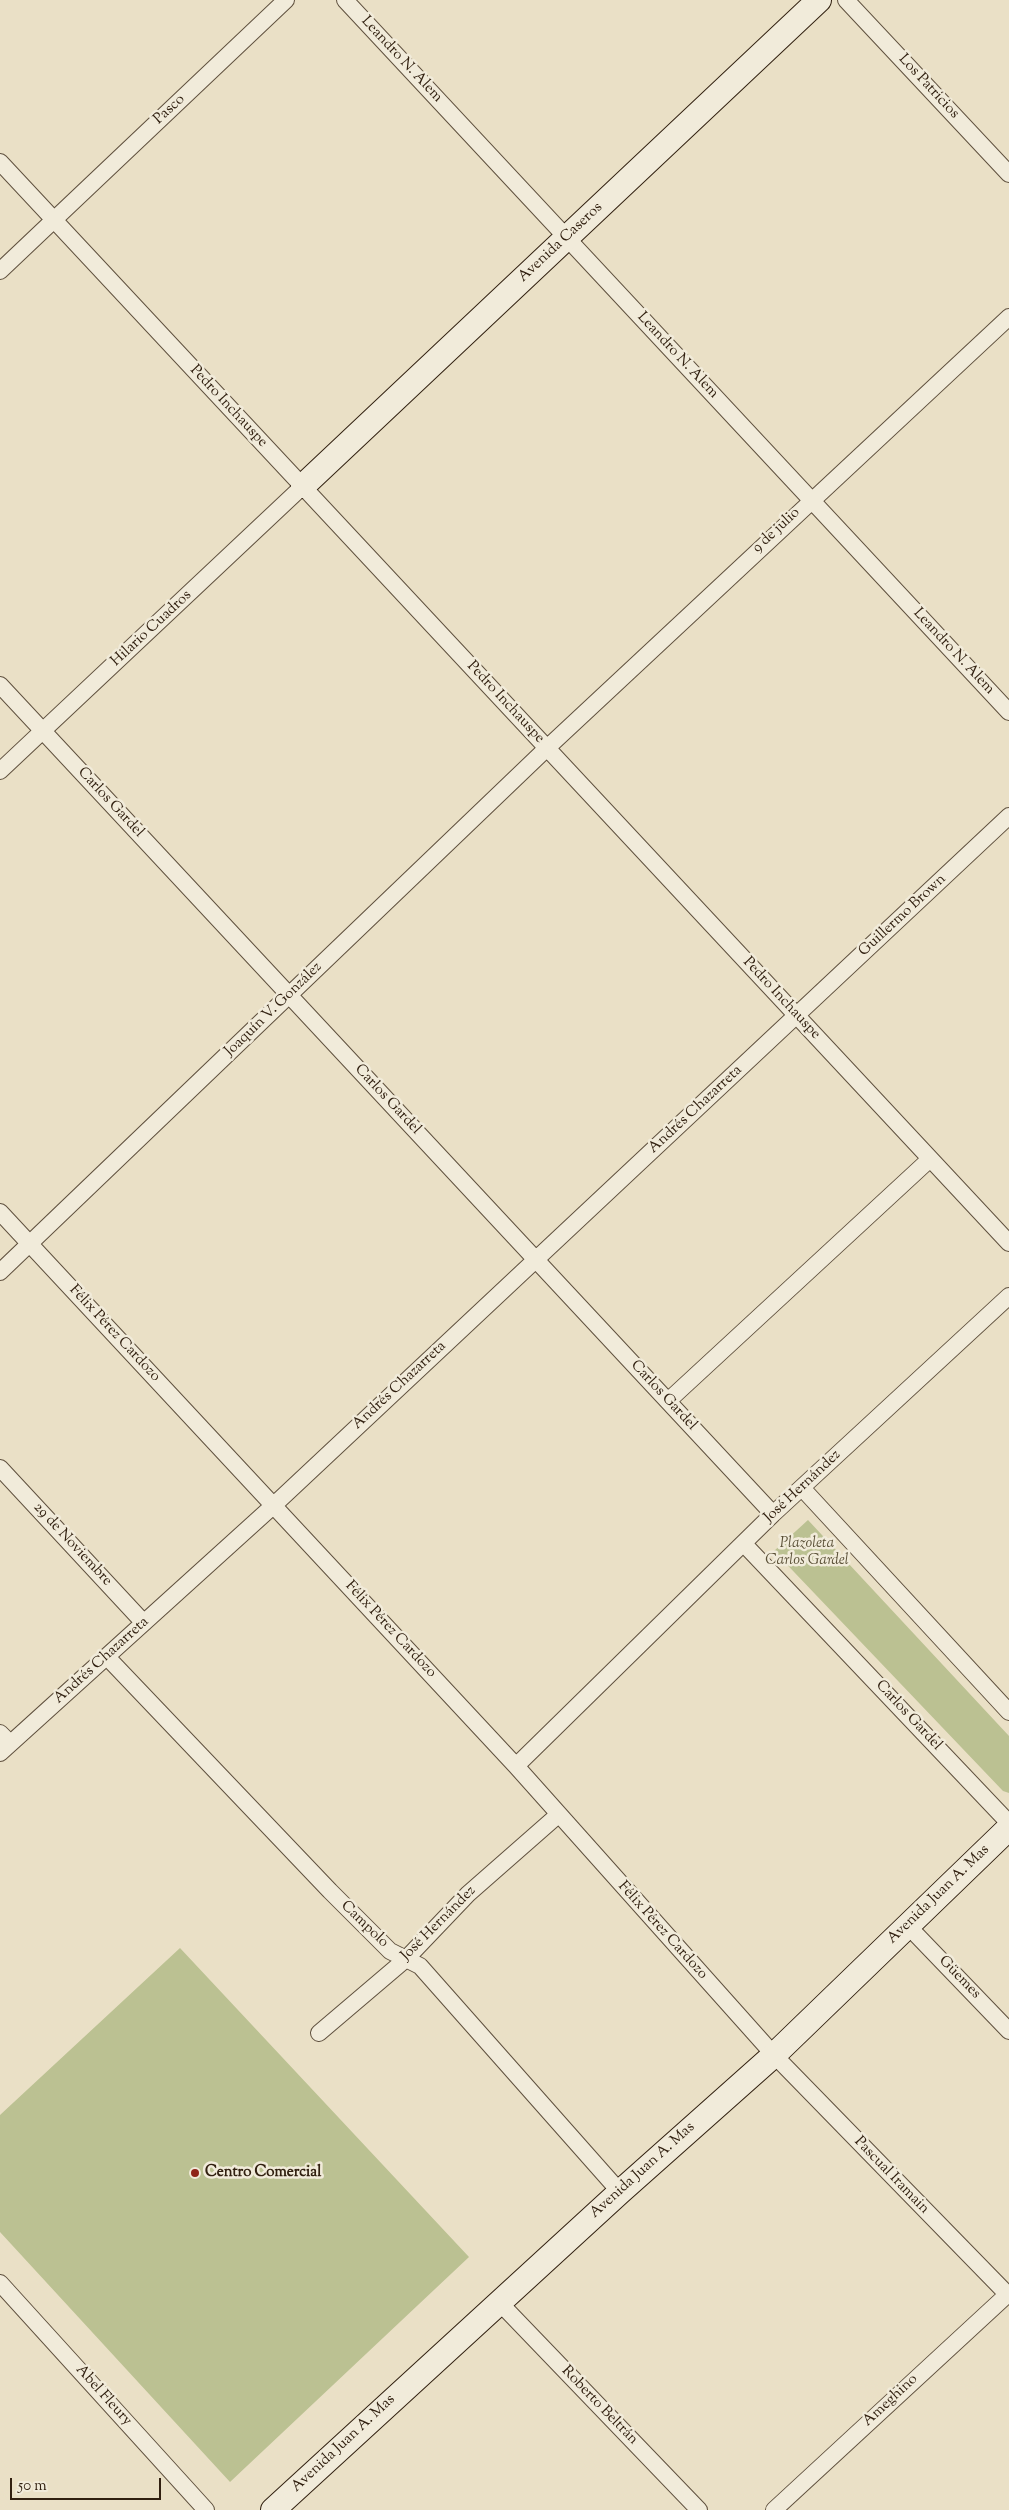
<!DOCTYPE html>
<meta charset="utf-8">
<style>
body{margin:0}
#map{position:relative;width:1009px;height:2510px;overflow:hidden;background:#eae0c6;font-family:"Sorts Mill Goudy",serif}
canvas{display:block}
.scale{position:absolute;left:10px;top:2478px;width:151px;height:22px;box-sizing:border-box;border:2px solid #312010;border-top:0;padding-left:6px;font-size:15px;line-height:18px;white-space:nowrap;color:#312010;-webkit-text-stroke:4px #f1ebda;paint-order:stroke}
</style>
<div id="map">
<canvas width="1009" height="2510"></canvas>
<div class="scale">50 m</div>
</div>
<script>
const g = document.querySelector('canvas').getContext('2d');
g.lineJoin = 'round';
function fillPath(path, color) { g.fillStyle = color; g.fill(path, 'evenodd'); }
const poly = rows => new Path2D(rows.map(r => 'M' + r).join(''));
function trace(path, color, width, dash) { g.strokeStyle = color; g.lineWidth = width; g.lineCap = dash ? 'butt' : 'round'; g.setLineDash(dash || []); g.stroke(path); }
function label(font, color, halo, rows, align = 'center') {
  g.font = font + ' "Sorts Mill Goudy",serif'; g.lineWidth = 5; g.setLineDash([]); g.textBaseline = 'middle'; g.strokeStyle = halo; g.fillStyle = color; for (const [text, x, y, turn = 0] of rows) {
    g.save(); g.translate(x, y); g.rotate((+turn || 0) * Math.PI / 180); g.textAlign = isNaN(turn) ? turn : align; if (halo) g.strokeText(text, 0, 0); g.fillText(text, 0, 0); g.restore();
  }
}
fillPath(poly([
 [808,1520,1009,1736,1009,1793,1003,1791,774,1551],
 [180,1948,469,2257,230,2482,0,2232,0,2115]
]), '#bbc192');
const street = poly([
 [345,0,1009,712],
 [846,0,1009,174],
 [0,162,1009,1243],
 [0,271,286,0],
 [0,685,773,1514],
 [0,771,303,486],
 [0,1212,516,1766,774,2055,1009,2296],
 [0,1272,547,748,1009,317],
 [668,1401,930,1159],
 [0,1468,144,1623],
 [802,1488,1009,1712],
 [744,1544,1009,1823],
 [107,1657,330,1891,390,1951,420,1966,620,2192],
 [0,1733,10,1743],
 [0,1753,274,1505,1009,816],
 [516,1766,773,1514,1009,1296],
 [908,1926,1009,2031],
 [319,2033,406,1959,468,1894,558,1815],
 [0,2283,206,2510],
 [499,2302,699,2510],
 [774,2510,1009,2293]
]);
const secondary = poly([
 [303,486,819,0],
 [273,2510,620,2192,774,2055,1009,1828]
]);
trace(street, '#5f503e', 18);
trace(secondary, '#312010', 26);
trace(street, '#f1ebda', 16);
trace(secondary, '#f1ebda', 24);
for (const [x, y, r, color] of [
 [195,2173,5,"#8f2418"]
]) { const dot = new Path2D(); dot.arc(x, y, r, 0, 2 * Math.PI); g.fillStyle = color; g.fill(dot); trace(dot, '#f1ebda', 2); }
label('15px', '#312010', '#f1ebda', [
 ["Leandro N. Alem",401,60,47],
 ["Los Patricios",928,87,47],
 ["Pasco",170,110,-43],
 ["Avenida Caseros",561,243,-43],
 ["Leandro N. Alem",677,356,47],
 ["Pedro Inchauspe",228,407,47],
 ["9 de julio",777,531,-43],
 ["Hilario Cuadros",152,629,-43],
 ["Leandro N. Alem",953,652,47],
 ["Pedro Inchauspe",505,703,47],
 ["Carlos Gardel",110,803,47],
 ["Guillermo Brown",903,916,-43],
 ["Pedro Inchauspe",781,999,47],
 ["Joaquín V. González",274,1010,-44],
 ["Carlos Gardel",387,1100,47],
 ["Andrés Chazarreta",696,1110,-43],
 ["Félix Pérez Cardozo",114,1334,47],
 ["Andrés Chazarreta",400,1386,-43],
 ["Carlos Gardel",663,1396,47],
 ["José Hernández",803,1487,-43],
 ["29 de Noviembre",72,1545,47],
 ["Félix Pérez Cardozo",390,1630,47],
 ["Andrés Chazarreta",102,1661,-42],
 ["Carlos Gardel",908,1716,47],
 ["Avenida Juan A. Mas",939,1895,-44],
 ["José Hernández",439,1924,-45],
 ["Campolo",364,1925,44],
 ["Félix Pérez Cardozo",662,1931,48],
 ["Güemes",959,1978,46],
 ["Avenida Juan A. Mas",643,2171,-42],
 ["Pascual Iramain",891,2176,46],
 ["Abel Fleury",103,2396,48],
 ["Ameghino",891,2401,-43],
 ["Roberto Beltrán",599,2406,46],
 ["Avenida Juan A. Mas",344,2444,-43]
]);
label('italic 15px', '#5a5037', '#f1ebda', [
 ["Plazoleta",807,1544],
 ["Carlos Gardel",807,1561]
]);
label('bold 15px', '#312010', '#f1ebda', [
 ["Centro Comercial",205,2173]
], 'left');
</script>
